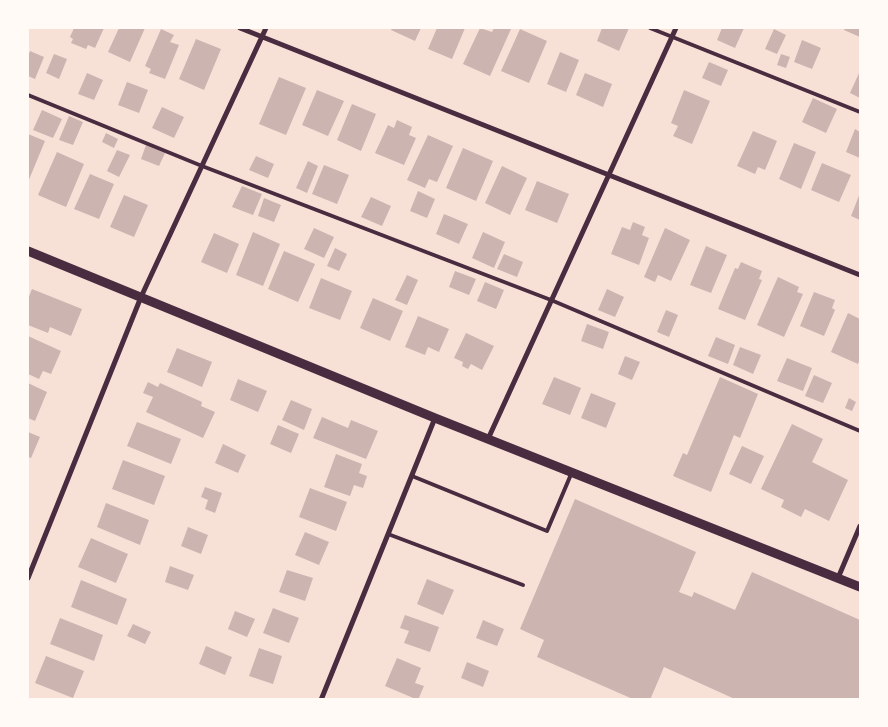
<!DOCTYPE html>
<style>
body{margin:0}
#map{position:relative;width:888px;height:727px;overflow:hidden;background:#f7e1d7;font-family:Inter,sans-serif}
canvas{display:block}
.frame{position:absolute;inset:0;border:29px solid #fffaf5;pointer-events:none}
</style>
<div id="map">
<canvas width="888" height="727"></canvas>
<div class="frame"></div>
</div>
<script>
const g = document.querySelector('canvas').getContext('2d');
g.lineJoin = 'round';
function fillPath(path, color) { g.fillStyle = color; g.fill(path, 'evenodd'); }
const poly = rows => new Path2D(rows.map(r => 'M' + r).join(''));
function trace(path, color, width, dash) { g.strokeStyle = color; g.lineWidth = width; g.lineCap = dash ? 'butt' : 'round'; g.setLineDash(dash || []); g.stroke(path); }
fillPath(poly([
 [74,28,104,28,95,48,88,45,86,49,71,43,73,39,70,37],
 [119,28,145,28,130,62,108,52],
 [392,28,421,28,415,41,391,30],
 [437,28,465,28,452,59,428,49],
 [480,28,492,32,494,28,511,29,490,76,463,64],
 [602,28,629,28,619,51,597,41],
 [722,28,744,28,735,48,717,40],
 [845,28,860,28,860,37,844,30],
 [161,29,174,35,170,42,179,45,165,79,149,73,151,69,145,66],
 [520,29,547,41,529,83,501,71],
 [774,29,786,35,777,54,765,49],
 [196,39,221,49,204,90,179,79],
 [802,40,821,48,812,69,794,62],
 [30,51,44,57,35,79,28,76,28,56],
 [560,52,579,60,566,92,547,84],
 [54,54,67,59,59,79,46,73],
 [781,54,790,57,786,68,777,65],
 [709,62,728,70,721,86,702,78],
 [860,71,860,98,850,93],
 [87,73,103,80,94,100,78,94],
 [585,73,612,84,603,107,576,95],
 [279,77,306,88,286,135,259,124],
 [127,82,148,90,139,113,118,105],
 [317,90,344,101,328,136,302,125],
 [684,90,710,101,692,144,673,136,678,126,671,123],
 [813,98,837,109,826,133,802,122],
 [352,104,376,114,361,151,337,140],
 [162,107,184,117,174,138,152,128],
 [42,110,62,119,53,138,33,130],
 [69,116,83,122,73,145,59,140],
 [397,120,412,127,409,135,416,138,404,165,375,153,388,125,394,128],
 [855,129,860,132,860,158,846,152],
 [753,131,777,141,765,170,758,167,755,174,737,166],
 [106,133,118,139,114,148,102,142],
 [28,134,45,141,28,182],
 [428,135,453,146,437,182,429,179,425,188,407,180],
 [794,143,816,152,801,189,779,179],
 [146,145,165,153,159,166,141,159],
 [463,148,493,161,476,201,446,188],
 [117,150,130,155,119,177,107,171],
 [57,152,84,164,66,207,38,195],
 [256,156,274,164,268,178,249,170],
 [308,161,318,166,307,193,296,188],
 [822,163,851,175,839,202,811,190],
 [324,165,349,175,337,204,312,194],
 [502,166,527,178,510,215,485,203],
 [90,174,114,184,99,219,74,209],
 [537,181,569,194,557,223,525,210],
 [242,186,262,194,253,215,232,207],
 [418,191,435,199,427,218,410,211],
 [860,193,860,220,851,216],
 [124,195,148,205,134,237,110,227],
 [371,197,391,206,382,226,361,217],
 [264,198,281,205,274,222,258,216],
 [444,214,468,224,459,244,436,234],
 [633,222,645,227,642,235,649,238,639,265,611,254,622,227,630,230],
 [314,228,334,237,324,258,304,249],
 [665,228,690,240,671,281,658,275,655,282,644,277],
 [253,232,280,244,263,286,236,275],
 [483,232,505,242,494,268,472,258],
 [214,233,239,244,227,273,201,262],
 [706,246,727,255,711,293,690,285],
 [335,248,347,254,339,271,327,266],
 [284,251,315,264,298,302,268,289],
 [504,254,523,262,517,277,497,269],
 [741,262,762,271,759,279,762,280,745,320,718,309,735,268,738,269],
 [455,271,476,279,469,295,449,287],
 [407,275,418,280,407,305,395,300],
 [778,277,799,287,797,292,803,294,784,337,757,325],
 [321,278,352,291,340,320,309,308],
 [485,282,504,290,496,309,477,301],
 [32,289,82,309,71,336,50,327,48,333,28,325,28,299],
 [607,289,624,297,615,317,598,310],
 [814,292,835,300,832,308,835,310,824,336,800,326],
 [373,298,403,311,390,341,360,328],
 [666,310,678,315,669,337,657,332],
 [848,313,860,319,860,359,858,364,831,352],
 [418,316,449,329,439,352,428,347,425,355,405,347],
 [587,324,609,332,603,349,581,341],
 [466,333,494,346,482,370,471,364,468,369,462,366,463,362,454,358],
 [28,336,61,351,51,374,43,371,39,379,28,374],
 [716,337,735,345,728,364,708,356],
 [740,347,761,355,753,374,733,365],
 [177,348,212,362,202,387,167,372],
 [625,356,640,362,632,380,618,374],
 [787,358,812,368,803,391,777,381],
 [814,375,832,383,823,403,805,396],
 [554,377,581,388,570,415,542,404],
 [720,377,758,394,740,438,734,435,711,492,673,476,683,453,687,455],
 [238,379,267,391,258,412,230,400],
 [148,382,158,387,160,383,202,402,201,406,215,412,203,438,146,412,153,397,143,393],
 [28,383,47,392,35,421,28,418],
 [591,393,616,403,606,428,581,418],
 [849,398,856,402,852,411,845,408],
 [291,400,312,409,304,430,282,420],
 [322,417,348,428,351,420,378,431,366,459,313,438],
 [137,422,181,439,171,464,127,446],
 [792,424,823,439,812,462,848,480,829,521,805,509,801,517,781,507,784,500,761,489],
 [278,425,299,434,291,453,270,444],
 [28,432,40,437,31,458,28,457],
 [223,444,246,455,238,473,215,463],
 [742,446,764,456,751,484,729,474],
 [336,454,362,464,359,473,367,476,363,488,354,485,350,496,324,487],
 [123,460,165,476,154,505,112,489],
 [205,487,222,493,215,513,205,509,208,500,201,497],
 [310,488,347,502,336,531,299,517],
 [575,499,696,552,679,592,692,597,694,592,735,610,752,572,860,620,860,700,737,700,664,667,650,700,635,700,537,657,544,640,520,629],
 [106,503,149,520,140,545,97,527],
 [188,527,208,535,201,554,181,546],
 [305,532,329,542,319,565,295,555],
 [91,538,128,554,116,583,78,567],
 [170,566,194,575,188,590,165,582],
 [287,570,313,578,305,601,279,592],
 [427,579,454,590,443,615,417,604],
 [81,580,127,599,117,625,71,607],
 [273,608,299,618,289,643,263,633],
 [235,611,255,619,247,637,228,629],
 [405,615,439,627,430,652,404,643,409,631,400,628],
 [60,618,103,635,94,661,50,644],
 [483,620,504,629,497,646,476,638],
 [133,624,151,632,145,644,127,636],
 [206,646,232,657,225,675,199,664],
 [259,648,282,656,273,684,249,676],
 [46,656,84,671,73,698,35,683],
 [397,658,421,668,415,683,424,686,418,700,385,686],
 [467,662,489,671,483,687,461,678]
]), '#ccb4b1');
trace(poly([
 [650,28,860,112],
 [28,95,202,166,551,300,860,431],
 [412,476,547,531,572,472],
 [388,534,523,585]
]), '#4a2c40', 4);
trace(poly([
 [240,28,860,275],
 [488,439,676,28],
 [28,578,141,297,266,28],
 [838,578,860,526],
 [321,700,435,418]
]), '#4a2c40', 5);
trace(poly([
 [28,251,435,418,860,587]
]), '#4a2c40', 9);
</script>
